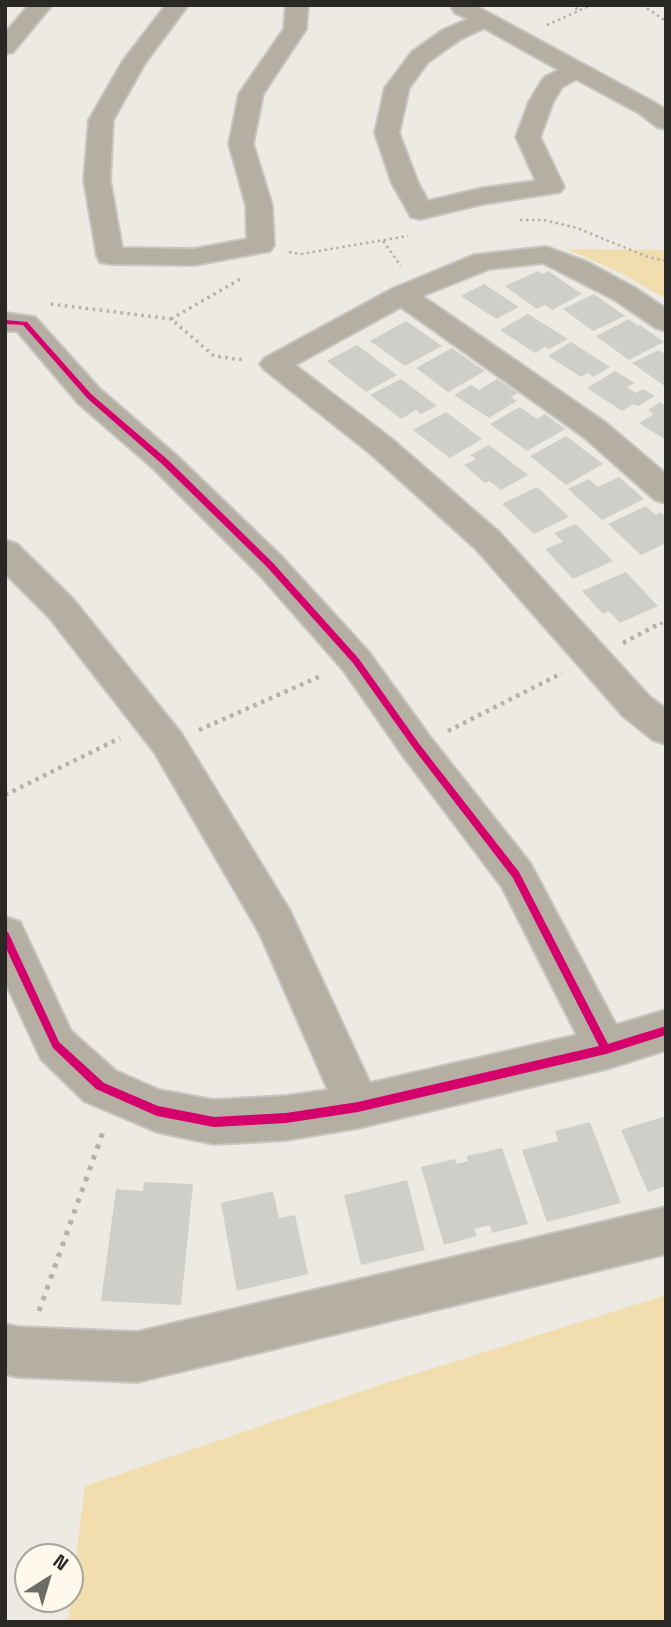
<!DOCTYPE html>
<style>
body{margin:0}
#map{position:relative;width:671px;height:1627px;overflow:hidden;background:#eceae3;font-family:"Space Grotesk",sans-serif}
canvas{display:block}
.frame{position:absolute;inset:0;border:7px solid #2a2824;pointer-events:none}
.north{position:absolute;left:14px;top:1543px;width:70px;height:70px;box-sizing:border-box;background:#fef8ed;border:2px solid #a9a59d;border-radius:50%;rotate:37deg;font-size:19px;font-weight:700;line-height:28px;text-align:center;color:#2a2824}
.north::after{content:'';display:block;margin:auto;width:24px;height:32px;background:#6e6c67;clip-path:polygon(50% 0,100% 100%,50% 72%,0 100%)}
</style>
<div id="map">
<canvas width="671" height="1627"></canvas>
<div class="frame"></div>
<div class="north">N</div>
</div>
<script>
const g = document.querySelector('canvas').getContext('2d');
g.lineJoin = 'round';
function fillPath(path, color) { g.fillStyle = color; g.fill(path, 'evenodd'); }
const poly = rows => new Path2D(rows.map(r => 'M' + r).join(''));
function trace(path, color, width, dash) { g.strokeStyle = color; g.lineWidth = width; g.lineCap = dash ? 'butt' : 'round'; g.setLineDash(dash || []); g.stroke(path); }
fillPath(poly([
 [566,249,666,250,666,299,619,272],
 [666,1295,666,1622,68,1622,85,1486,386,1383]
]), '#f2ddae');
fillPath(poly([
 [538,271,542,274,548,271,582,294,552,310,545,305,537,309,505,286],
 [484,284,519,307,496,319,461,296],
 [594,294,625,316,593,331,563,309],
 [528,314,568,339,549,349,545,347,535,353,500,330],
 [629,319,638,326,640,325,664,342,629,360,596,336],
 [406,321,442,346,405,366,370,341],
 [571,342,610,367,593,377,588,373,581,377,548,356],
 [357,345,397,375,366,392,327,361],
 [452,348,485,371,448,392,416,368],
 [659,350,666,355,666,387,632,363],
 [615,371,635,383,627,387,636,393,643,389,655,396,638,406,633,404,622,411,587,388],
 [401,379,437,406,421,414,416,410,401,419,370,395],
 [497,379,518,393,511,397,517,401,489,418,454,395,471,385,479,390],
 [660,402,666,405,666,440,639,423,654,414,648,410],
 [520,407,537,419,545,414,565,429,527,451,490,424],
 [446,412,482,439,450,458,413,430],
 [566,436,603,464,566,485,530,456],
 [489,445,528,475,501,490,489,481,485,483,464,465,476,459,470,455],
 [619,477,644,499,602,520,568,489,589,479,598,487],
 [537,487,569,517,534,534,502,504],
 [646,506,656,515,661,512,666,517,666,543,641,555,608,524],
 [576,524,613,561,573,579,545,549,563,542,554,533],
 [626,572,658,606,620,623,609,611,603,614,582,591],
 [666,1116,666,1186,648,1192,621,1130],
 [590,1122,621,1203,547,1222,522,1150,558,1141,555,1131],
 [502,1148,528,1224,492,1233,490,1225,474,1229,477,1236,444,1245,421,1167,455,1159,457,1164,468,1161,467,1156],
 [407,1180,425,1250,361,1265,344,1195],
 [144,1182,193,1184,181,1305,101,1301,116,1189,143,1191],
 [273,1191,279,1218,295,1215,308,1274,237,1291,221,1203]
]), '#d0cec9');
const minor = poly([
 [29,5,52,5,13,52,5,54,5,33,29,5],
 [166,5,188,5,145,63,113,120,110,180,122,248,194,249,247,239,246,205,229,144,239,94,284,29,286,5,308,5,306,29,263,94,253,144,272,205,274,245,270,251,194,265,110,264,100,262,97,256,84,180,89,120,123,61,166,5],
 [454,5,474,5,655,103,666,110,666,129,657,127,639,113,576,79,562,87,553,102,540,137,564,187,560,192,483,204,420,219,411,217,392,183,375,133,385,88,412,52,443,30,468,19,455,13,452,8,454,5],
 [484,28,559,70,545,77,541,82,529,102,516,137,536,181,483,188,428,201,418,183,399,133,409,88,428,62,459,40,484,28],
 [546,247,587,262,635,288,666,309,666,331,656,328,615,300,543,263,489,269,422,296,606,423,666,474,666,503,655,500,584,437,401,307,295,365,393,440,500,533,649,696,666,709,666,744,653,740,623,716,476,549,371,454,265,370,260,364,265,358,392,289,474,255,546,247],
 [5,313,35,317,100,389,176,455,282,557,368,651,430,737,530,863,616,1025,666,1010,666,1050,606,1069,358,1128,286,1140,214,1144,157,1132,84,1101,41,1059,5,981,5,917,20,922,71,1031,116,1071,159,1090,214,1100,286,1096,328,1090,260,934,155,753,49,617,5,573,5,540,17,544,73,599,181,733,290,911,370,1083,577,1035,502,887,404,757,344,671,258,573,154,469,78,403,17,331,5,331,5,313],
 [666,1207,666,1254,137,1382,18,1377,5,1374,5,1324,18,1327,137,1332,666,1207]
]);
trace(minor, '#c8c6c1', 4);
trace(poly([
 [570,5,579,10],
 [642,5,666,21],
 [547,25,587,7,585,5],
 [520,220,544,220,577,228,648,257,666,261],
 [383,241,401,266],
 [289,252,301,254,408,236]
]), '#b5b0a8', 2.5, [2.5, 3.5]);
trace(poly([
 [51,304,171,319,214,356,244,360],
 [171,319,244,277],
 [654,627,666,621]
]), '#b5b0a8', 3.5, [2.5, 4.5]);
trace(poly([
 [623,643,657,625],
 [199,730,323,675],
 [448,731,562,673],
 [5,795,120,738]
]), '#b5b0a8', 4.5, [3.5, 5]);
trace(poly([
 [39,1311,104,1129]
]), '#b5b0a8', 5, [4.5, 7]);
fillPath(minor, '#b5aea3');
fillPath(poly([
 [5,320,27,322,91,394,168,460,273,563,359,659,420,745,519,872,608,1044,666,1026,666,1035,606,1054,358,1112,286,1123,214,1127,157,1116,96,1089,53,1048,5,946,5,931,8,932,59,1042,104,1083,158,1106,214,1117,286,1113,358,1102,599,1046,513,878,414,749,353,663,267,567,162,464,87,398,23,325,5,324,5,320]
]), '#d6006c');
</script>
